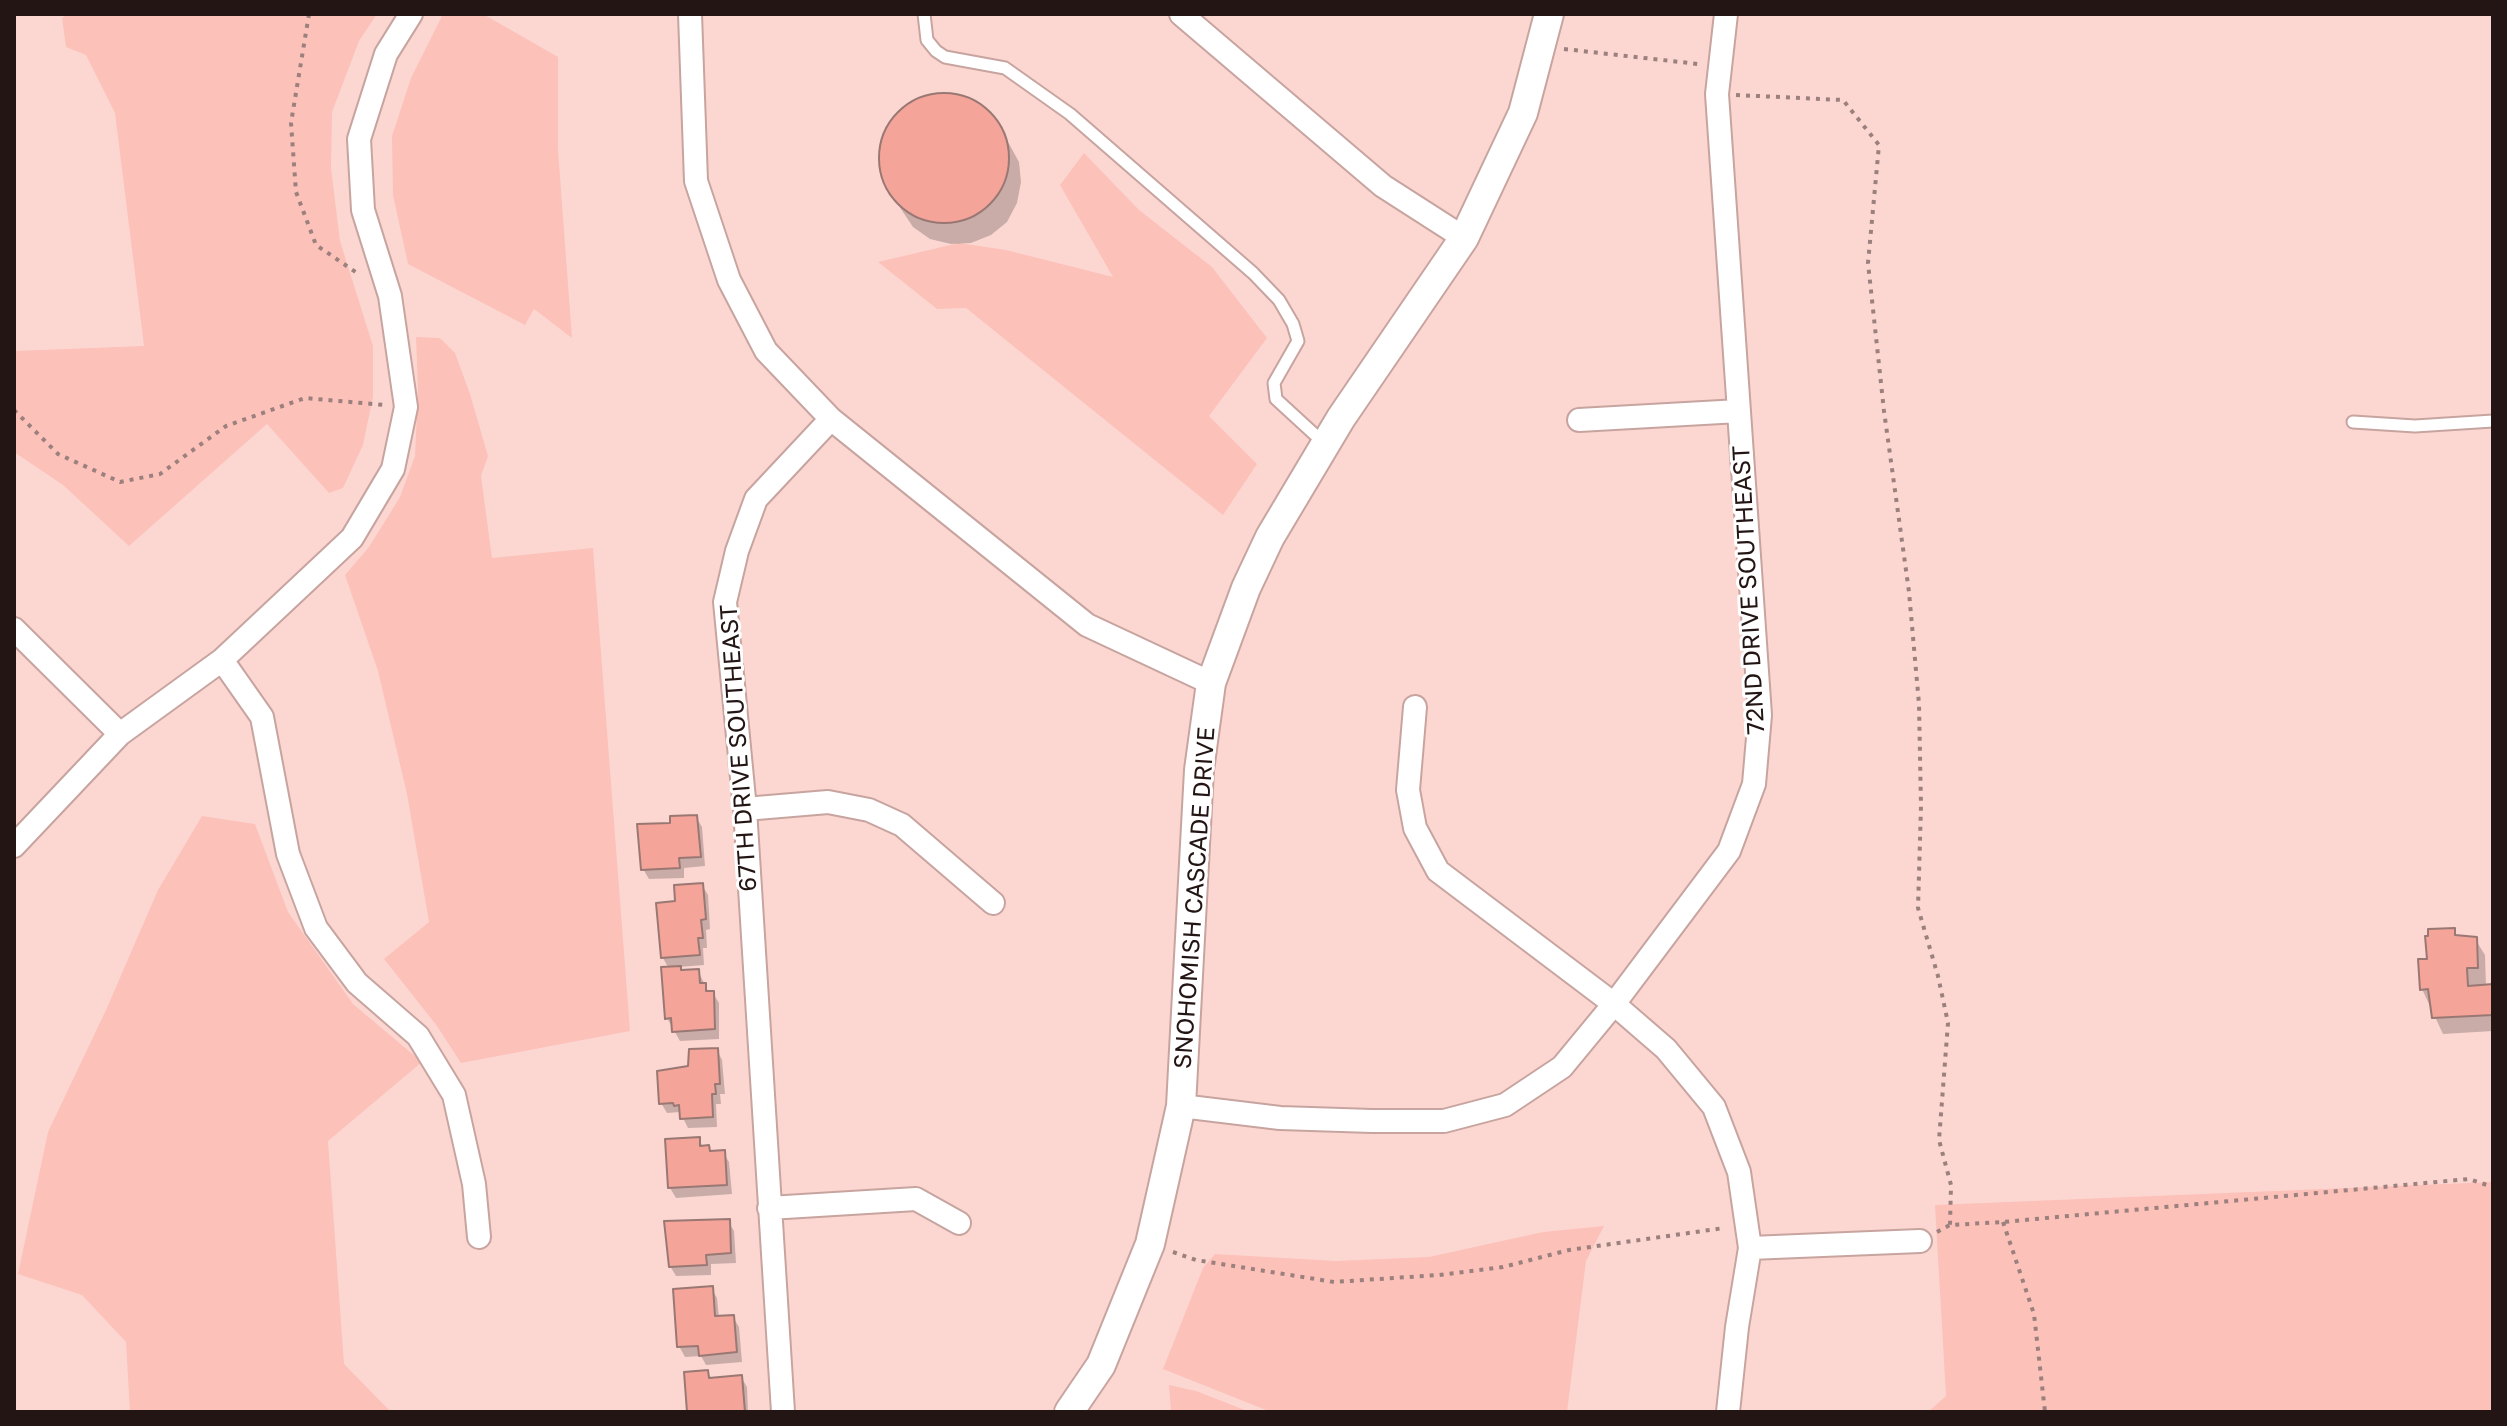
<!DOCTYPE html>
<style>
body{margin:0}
#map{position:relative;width:2507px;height:1426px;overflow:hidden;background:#fcd7d2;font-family:"Golos Text",sans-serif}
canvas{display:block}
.frame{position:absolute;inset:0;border:16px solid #221513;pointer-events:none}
</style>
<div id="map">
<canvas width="2507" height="1426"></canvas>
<div class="frame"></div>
</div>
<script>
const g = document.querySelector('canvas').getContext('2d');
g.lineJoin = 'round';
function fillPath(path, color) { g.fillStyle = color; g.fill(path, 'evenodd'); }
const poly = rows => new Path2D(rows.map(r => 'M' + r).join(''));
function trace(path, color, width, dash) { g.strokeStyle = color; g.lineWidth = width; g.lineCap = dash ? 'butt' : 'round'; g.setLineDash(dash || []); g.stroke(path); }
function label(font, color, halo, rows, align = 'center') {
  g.font = font + ' "Golos Text",sans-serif'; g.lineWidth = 6; g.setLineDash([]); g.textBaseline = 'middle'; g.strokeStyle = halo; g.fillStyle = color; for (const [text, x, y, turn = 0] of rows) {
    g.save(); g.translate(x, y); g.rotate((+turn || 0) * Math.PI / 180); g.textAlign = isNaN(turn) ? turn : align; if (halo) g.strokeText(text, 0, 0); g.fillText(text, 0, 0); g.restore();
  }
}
fillPath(poly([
 [67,14,377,14,359,41,332,112,331,168,340,241,373,346,373,397,363,445,343,488,329,493,267,424,129,546,63,485,14,452,14,351,144,346,115,113,86,55,66,47,62,18],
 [443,14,483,14,558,57,558,150,572,338,534,309,525,325,408,264,393,195,392,136,411,78],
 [1084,153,1139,210,1212,267,1267,338,1209,416,1257,464,1223,515,966,308,937,309,878,262,959,243,1006,250,1113,277,1060,185],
 [416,337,440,338,455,353,470,394,488,456,481,476,492,558,593,548,630,1031,461,1063,437,1026,384,959,429,922,407,794,378,671,345,575,369,547,400,497,415,456,418,389],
 [202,816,255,824,288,912,353,1004,422,1062,328,1141,344,1364,391,1412,130,1412,126,1342,82,1295,18,1274,48,1132,106,1010,158,890],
 [2493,1182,2493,1412,1928,1412,1946,1396,1935,1205],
 [1604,1226,1586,1261,1567,1412,1271,1412,1163,1369,1203,1268,1215,1254,1336,1261,1429,1257,1543,1232],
 [1169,1385,1196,1391,1250,1412,1171,1412]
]), '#fcc1b9');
fillPath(poly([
 [940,94,961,96,980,105,996,120,1019,162,1021,182,1017,203,1007,222,991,235,971,243,951,244,930,239,913,227,887,188,881,168,881,147,888,127,901,111,919,99],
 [696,817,702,827,705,866,684,868,684,878,649,879,643,869,672,825],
 [702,885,708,895,710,929,706,930,707,948,703,948,704,965,679,967,682,972,698,971,709,993,713,993,719,1003,719,1039,680,1041,667,1018,669,969,663,958,677,903],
 [2454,930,2458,937,2475,939,2485,955,2486,987,2493,986,2493,1031,2443,1034,2422,989,2429,961],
 [717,1050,722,1060,725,1094,720,1094,721,1104,716,1104,717,1127,688,1128,680,1112,667,1113,661,1103,690,1068],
 [698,1139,704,1148,708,1147,711,1153,723,1152,729,1162,732,1194,676,1198,670,1188],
 [728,1221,734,1231,736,1263,711,1264,711,1275,676,1276,670,1266],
 [711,1288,717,1298,719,1318,733,1317,739,1327,742,1362,706,1365,701,1356,685,1357,679,1346],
 [707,1372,712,1379,741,1377,747,1387,748,1412,689,1412]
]), '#0003');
const building = poly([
 '879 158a65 65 0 1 1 130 0a65 65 0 1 1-130 0Z',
 [697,815,701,857,679,858,680,868,641,870,637,824,670,823,670,816,697,815],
 [703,883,706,919,701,920,703,938,698,938,700,955,661,958,656,903,675,901,674,885,703,883],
 [2455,928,2455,935,2477,937,2478,968,2467,968,2468,986,2493,984,2493,1015,2432,1018,2428,989,2420,990,2418,959,2427,959,2425,936,2428,936,2428,929,2455,928],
 [681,966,681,970,699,969,700,983,706,983,706,991,714,991,715,1029,672,1032,671,1018,665,1019,661,967,681,966],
 [718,1048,720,1084,715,1084,716,1094,712,1094,713,1117,680,1119,679,1105,674,1106,673,1103,659,1104,657,1071,688,1066,689,1049,718,1048],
 [700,1137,700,1146,709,1145,710,1151,725,1150,727,1185,668,1188,665,1139,700,1137],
 [730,1219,731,1253,706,1255,707,1265,669,1267,664,1221,730,1219],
 [713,1286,715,1316,734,1315,737,1352,699,1356,698,1346,677,1347,673,1289,713,1286],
 [708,1370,709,1378,742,1375,745,1412,687,1412,684,1372,708,1370]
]);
fillPath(building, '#f5a49a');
trace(building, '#997873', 2);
const service = poly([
 [924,14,927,40,936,51,945,57,1005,68,1070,114,1253,273,1279,300,1293,324,1298,341,1274,383,1276,399,1325,444],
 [2353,422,2415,426,2493,421]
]);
const minor = poly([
 [690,14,696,181,729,280,766,351,831,419,1087,625,1211,683],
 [1181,14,1383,186,1464,238],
 [1579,420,1739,411],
 [14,629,120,734],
 [222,660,262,717,288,854,316,928,357,983,418,1036,454,1095,474,1184,479,1237],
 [1415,707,1408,790,1415,828,1438,871,1614,1004,1666,1049,1714,1107,1739,1172,1750,1248,1737,1327,1728,1412],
 [745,809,828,802,869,810,902,825,993,903],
 [14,846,120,734,222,660,352,538,393,469,406,407,390,296,363,210,359,139,386,54,411,14],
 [1181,1106,1280,1118,1372,1121,1444,1121,1505,1105,1562,1067,1614,1004,1729,851,1754,784,1760,715,1717,94,1726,14],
 [769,1208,916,1199,959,1223],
 [1750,1248,1920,1241],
 [783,1412,745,809,725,602,737,551,756,499,831,419]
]);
const tertiary = poly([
 [1069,1412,1101,1365,1150,1244,1181,1106,1199,770,1211,683,1246,588,1270,537,1341,418,1464,238,1523,113,1549,14]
]);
trace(service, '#c7a49f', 15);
trace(minor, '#c7a49f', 26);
trace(tertiary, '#c7a49f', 32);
trace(poly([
 [309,14,291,123,296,192,316,245,360,275],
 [1564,49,1698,64],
 [1736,95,1843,100,1879,145,1868,263,1884,411,1909,592,1919,704,1921,806,1918,908,1938,976,1948,1023,1939,1140,1951,1185,1950,1225],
 [14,410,58,454,120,482,160,474,226,426,305,398,384,405],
 [2003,1222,2034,1314,2045,1412],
 [1937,1232,1950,1225,2003,1222,2469,1179,2493,1187],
 [1173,1252,1196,1260,1334,1282,1439,1275,1503,1267,1569,1250,1724,1228]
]), '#9b807d', 4, [4, 6]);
trace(service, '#fff', 11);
trace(minor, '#fff', 22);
trace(tertiary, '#fff', 28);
label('24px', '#221513', '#fff', [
 ["72ND DRIVE SOUTHEAST",1749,590,-93],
 ["67TH DRIVE SOUTHEAST",739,748,-94],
 ["SNOHOMISH CASCADE DRIVE",1195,898,-86]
]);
</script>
